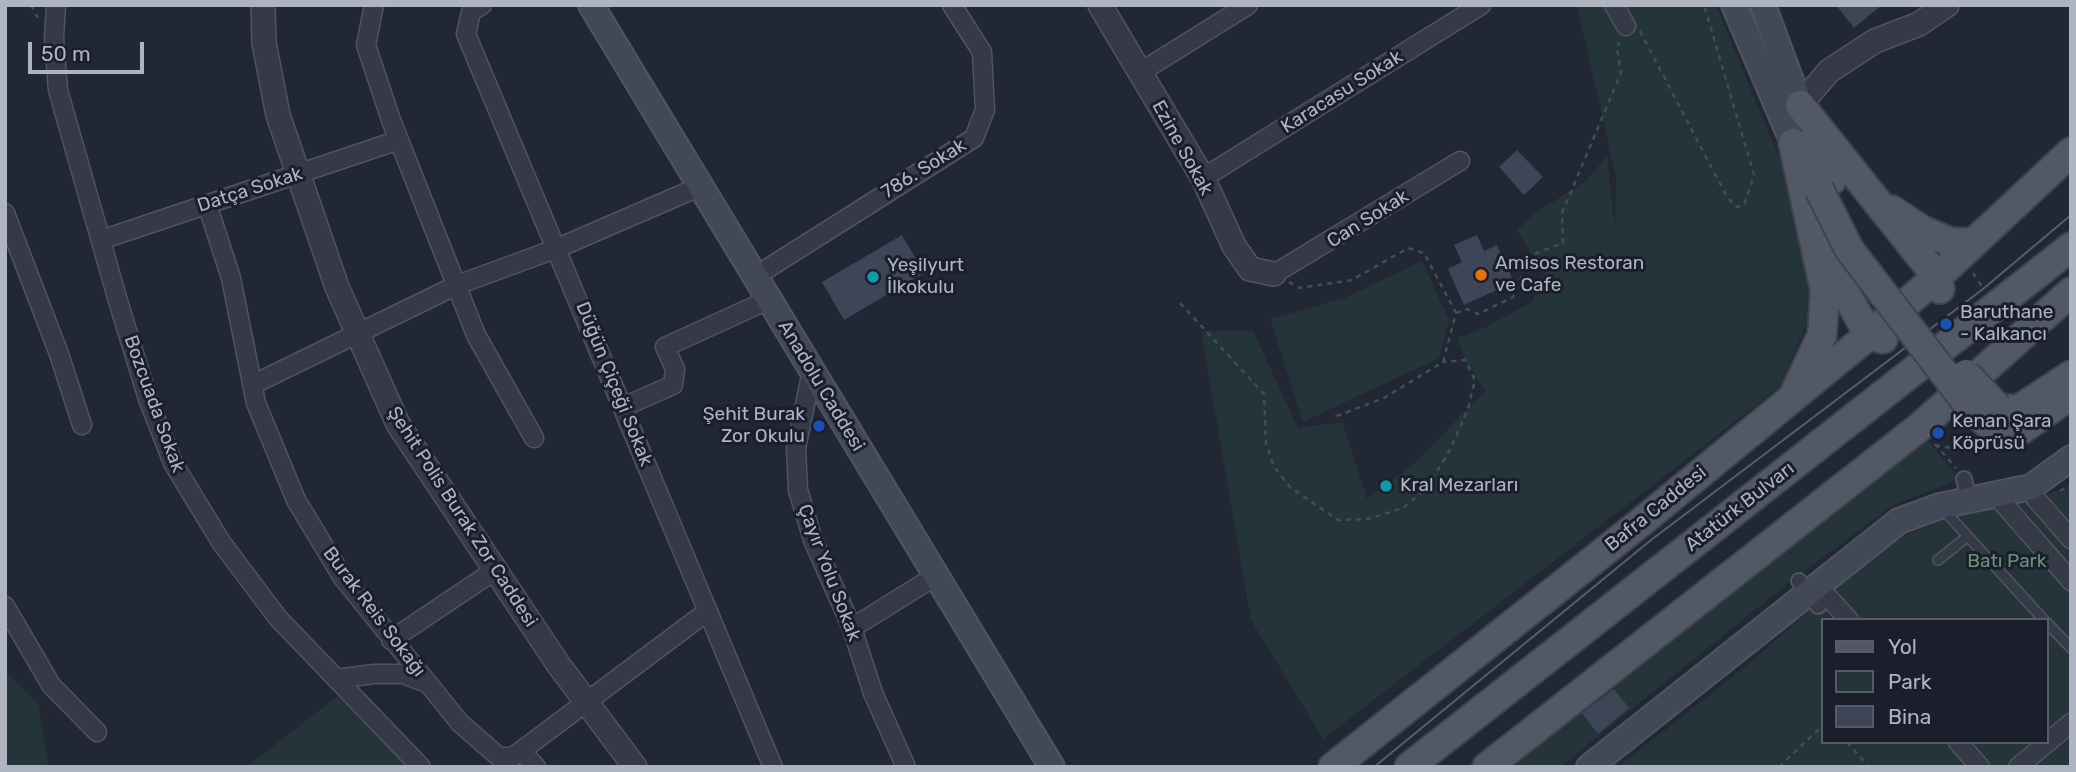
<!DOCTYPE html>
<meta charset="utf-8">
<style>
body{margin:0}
#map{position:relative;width:2076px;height:772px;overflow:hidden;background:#222736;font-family:Rubik,sans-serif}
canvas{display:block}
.frame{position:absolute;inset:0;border:7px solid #afb4c3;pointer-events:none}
.legend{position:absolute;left:1821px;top:618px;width:228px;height:126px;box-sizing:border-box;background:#1a1f2b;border:2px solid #565b68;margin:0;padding:9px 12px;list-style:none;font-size:21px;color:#afb4c3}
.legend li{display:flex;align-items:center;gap:14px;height:35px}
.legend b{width:35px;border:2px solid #565b68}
.scale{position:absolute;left:28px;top:42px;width:116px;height:32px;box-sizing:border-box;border:4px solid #afb4c3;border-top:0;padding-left:9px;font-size:21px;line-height:24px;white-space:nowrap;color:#afb4c3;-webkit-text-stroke:5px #1a1f2b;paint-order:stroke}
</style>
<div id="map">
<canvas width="2076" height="772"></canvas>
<div class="frame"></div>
<ul class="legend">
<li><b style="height:9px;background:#535867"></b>Yol</li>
<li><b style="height:19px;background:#253438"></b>Park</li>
<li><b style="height:19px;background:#3e4556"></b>Bina</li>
</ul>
<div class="scale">50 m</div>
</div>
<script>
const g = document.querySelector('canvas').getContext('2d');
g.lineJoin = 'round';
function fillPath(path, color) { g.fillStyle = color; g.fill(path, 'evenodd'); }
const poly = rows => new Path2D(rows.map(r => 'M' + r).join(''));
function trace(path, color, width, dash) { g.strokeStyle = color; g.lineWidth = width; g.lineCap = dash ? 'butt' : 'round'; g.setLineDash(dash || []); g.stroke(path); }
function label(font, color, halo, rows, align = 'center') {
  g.font = font + ' Rubik,sans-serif'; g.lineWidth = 6; g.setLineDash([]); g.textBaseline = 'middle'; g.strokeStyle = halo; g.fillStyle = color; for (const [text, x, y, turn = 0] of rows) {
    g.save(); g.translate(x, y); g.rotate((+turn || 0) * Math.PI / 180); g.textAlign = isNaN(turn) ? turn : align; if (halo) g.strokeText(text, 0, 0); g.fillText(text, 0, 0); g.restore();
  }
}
fillPath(poly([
 [1577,5,1716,5,1791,187,1812,311,1780,387,1323,739,1251,620,1201,331,1253,331,1298,428,1342,422,1367,499,1415,463,1485,391,1465,360,1457,338,1482,329,1532,302,1544,272,1517,231,1535,213,1585,182,1607,156,1615,229,1616,177],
 [1422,261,1449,320,1439,358,1303,422,1270,319,1345,298],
 [1928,441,1960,479,1893,505,1787,584,1560,767,1485,767],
 [2071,485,2071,767,1618,767,1745,667,1888,542,1972,509,2036,499],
 [1822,620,2046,620,2046,742,1822,742],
 [5,671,38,704,49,767,5,767],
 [338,696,409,767,246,767]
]), '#253438');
fillPath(poly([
 [1836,5,1882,5,1854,28],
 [1517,150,1543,177,1524,195,1499,167],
 [902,235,924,273,844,320,822,282],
 [1477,235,1484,251,1497,245,1514,282,1464,305,1448,269,1462,262,1454,245],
 [1614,689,1629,708,1598,734,1582,713]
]), '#3e4556');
const service = poly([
 [1941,507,2044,620],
 [1938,560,1967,537],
 [2046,622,2071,648]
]);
const pedestrian = poly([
 [1964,479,1970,505],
 [1799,581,1818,606]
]);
const minor = poly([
 [56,5,54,37,58,90,118,301,148,399,173,463,221,542,278,618,421,767],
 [374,5,366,45,391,120,476,335,534,438],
 [482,5,471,12,466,34,773,767],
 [1614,5,1626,26],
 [1139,73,1248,5],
 [1203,178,1481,5],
 [207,204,231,278,256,403,296,500,343,578,460,723,499,757,512,757,521,751,536,767],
 [5,213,59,354,82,425],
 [101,240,399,140],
 [1274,274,1460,161],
 [754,277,974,138,985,110,982,52,952,5],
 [812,371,796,448,798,490,813,540,852,628,873,693,906,767],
 [252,385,457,285,558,248,701,186],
 [623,407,673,385,675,369,665,347,768,300],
 [1994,493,2071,581],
 [2036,499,2071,539],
 [1828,597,1849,620],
 [5,606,51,685,97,732],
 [852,628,937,575],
 [391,640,494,571],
 [336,679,374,674,403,674,424,682],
 [1958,742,1980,767],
 [521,751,708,611],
 [2018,767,2071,723]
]);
const tertiary = poly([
 [263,5,264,43,278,115,337,287,398,424,558,664,635,767],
 [1100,5,1203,178,1234,246,1250,269,1274,274],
 [1800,105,1829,71,1875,41,1919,24,1947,5]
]);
const secondary = poly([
 [591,5,1052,767],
 [1734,5,1793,143],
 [1763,5,1800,105],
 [1589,767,1899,521,1940,506,2031,487,2071,458]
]);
const primary = poly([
 [1800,105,1937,277,1940,289],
 [1814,140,1831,181],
 [1793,143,1825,291,1822,335,1796,390],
 [1892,210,1922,230,1950,242,1972,243],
 [1827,260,1869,335,1883,339],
 [1998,408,2018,410,2071,375],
 [1994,429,2004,432,2021,430,2071,395],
 [1333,767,1640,523,1869,335,1937,277,2071,152],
 [1409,767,2071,247],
 [1487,767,1921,426,2071,292]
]);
trace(service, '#4f5461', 12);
trace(pedestrian, '#4f5461', 18);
trace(minor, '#4f5461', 21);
trace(tertiary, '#4f5461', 26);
trace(secondary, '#4f5461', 28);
trace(primary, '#3e4350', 32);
trace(poly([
 [31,5,38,18],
 [1640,31,1727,197,1737,207,1744,205,1754,175,1704,5],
 [1973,273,1983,288],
 [1289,282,1300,288,1352,280,1408,248,1424,253,1456,313,1443,362,1384,398,1334,417],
 [1180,303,1264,394,1266,443,1274,467,1290,487,1338,520,1368,519,1403,508,1426,489,1450,450,1468,409,1475,380,1465,360,1443,362],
 [1456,313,1467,309,1478,314,1513,297,1522,275,1518,260,1563,243,1562,213,1621,73,1617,48,1619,42],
 [1935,444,1956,468],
 [1935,445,1966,451,1979,444],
 [2060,491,2071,485],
 [1847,742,1869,767],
 [1779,767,1822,726]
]), '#414f54', 2.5, [5, 5]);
trace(service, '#353a46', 9);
trace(pedestrian, '#353a46', 14);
trace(minor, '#353a46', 18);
trace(tertiary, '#353a46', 23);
trace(secondary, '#434859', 24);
trace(primary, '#535867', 28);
trace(poly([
 [1374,767,1651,540,1983,289,2071,215]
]), '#575d6d', 2);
const primaryBridge = poly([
 [1819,189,1849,249,1973,411,1994,429],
 [1966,374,1998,408]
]);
trace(primaryBridge, '#3e4350', 32, []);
trace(primaryBridge, '#535867', 28);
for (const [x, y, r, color] of [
 [1481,275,7,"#e8710a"],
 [873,277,7,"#0f9aa8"],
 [1946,324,7,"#1a4fb4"],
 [819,426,7,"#1a4fb4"],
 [1938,433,7,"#1a4fb4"],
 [1386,486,7,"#0f9aa8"]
]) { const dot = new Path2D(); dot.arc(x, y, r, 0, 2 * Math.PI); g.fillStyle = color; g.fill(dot); trace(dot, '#1a1f2b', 2.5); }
label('19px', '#afb4c3', '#1a1f2b', [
 ["Karacasu Sokak",1342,92,-32],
 ["Ezine Sokak",1182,148,61],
 ["786. Sokak",924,169,-32],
 ["Datça Sokak",250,190,-18],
 ["Can Sokak",1368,219,-32],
 ["Düğün Çiçeği Sokak",614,384,68],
 ["Anadolu Caddesi",821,386,59],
 ["Bozcuada Sokak",154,404,70],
 ["Atatürk Bulvarı",1740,507,-38],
 ["Bafra Caddesi",1656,509,-39],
 ["Şehit Polis Burak Zor Caddesi",462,517,57],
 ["Çayır Yolu Sokak",829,573,69],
 ["Burak Reis Sokağı",374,612,53]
]);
label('19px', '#afb4c3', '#1a1f2b', [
 ["Amisos Restoran",1495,264],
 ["ve Cafe",1495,286],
 ["Yeşilyurt",887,266],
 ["İlkokulu",887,288],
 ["Baruthane",1960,313],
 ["- Kalkancı",1960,335],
 ["Şehit Burak",805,415,"right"],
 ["Zor Okulu",805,437,"right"],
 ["Kenan Şara",1952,422],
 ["Köprüsü",1952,444],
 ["Kral Mezarları",1400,486]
], 'left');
label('19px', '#699278', '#1a1f2b', [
 ["Batı Park",2007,562]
]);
</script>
